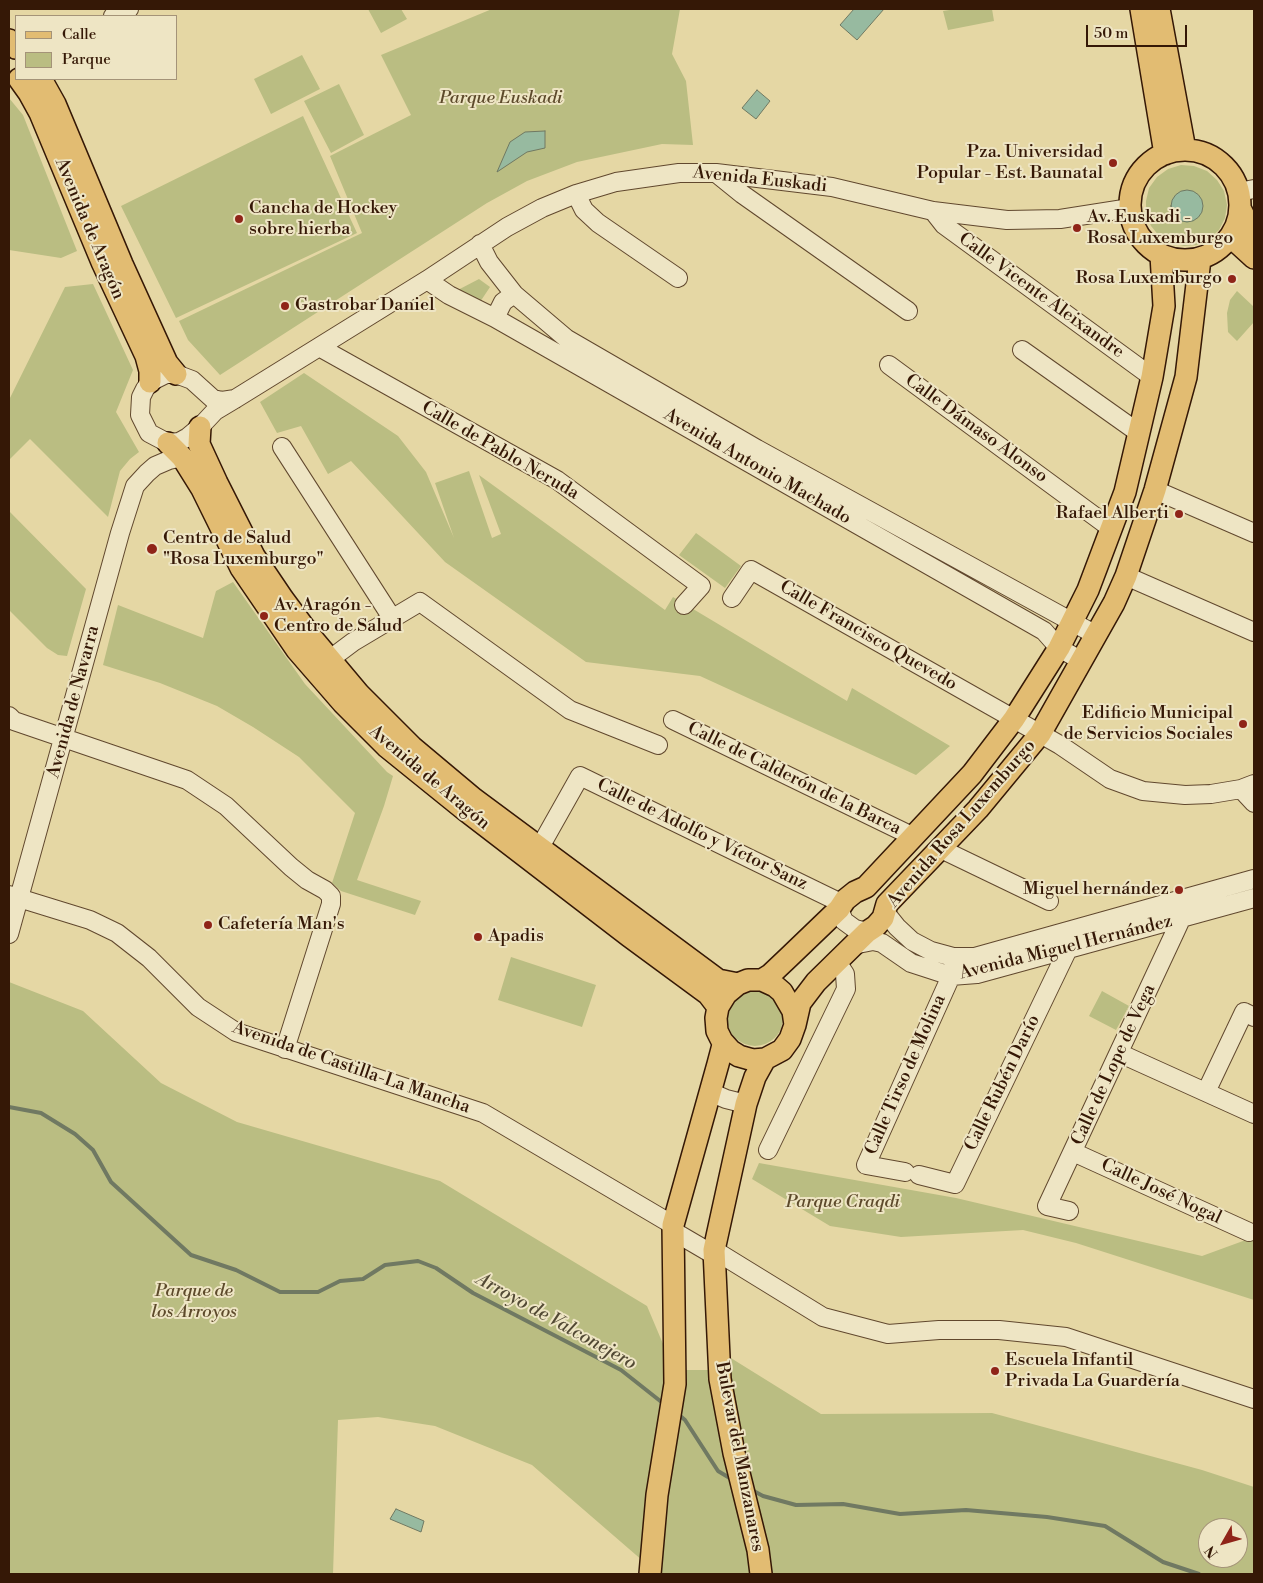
<!DOCTYPE html>
<meta charset="utf-8">
<style>
body{margin:0}
#map{position:relative;width:1263px;height:1583px;overflow:hidden;background:#e5d7a4;font-family:"Libre Bodoni",serif}
canvas{display:block}
.frame{position:absolute;inset:0;border:10px solid #351806;pointer-events:none}
.legend{position:absolute;left:15px;top:15px;width:162px;height:65px;box-sizing:border-box;background:#eee5c4;border:1px solid #a49378;margin:0;padding:6px 9px;list-style:none;font-size:15px;color:#351806}
.legend li{display:flex;align-items:center;gap:10px;height:25px}
.legend b{width:25px;border:1px solid #a49378}
.north{position:absolute;left:1198px;top:1518px;width:50px;height:50px;box-sizing:border-box;background:#eee5c4;border:1px solid #a49378;border-radius:50%;rotate:232deg;font-size:14px;font-weight:700;line-height:20px;text-align:center;color:#351806}
.north::after{content:'';display:block;margin:auto;width:18px;height:22px;background:#8f2418;clip-path:polygon(50% 0,100% 100%,50% 72%,0 100%)}
.scale{position:absolute;left:1086px;top:25px;width:101px;height:22px;box-sizing:border-box;border:2px solid #351806;border-top:0;padding-left:6px;font-size:15px;line-height:18px;white-space:nowrap;color:#351806;-webkit-text-stroke:4px #eee5c4;paint-order:stroke}
</style>
<div id="map">
<canvas width="1263" height="1583"></canvas>
<div class="frame"></div>
<ul class="legend">
<li><b style="height:6px;background:#e2bc72"></b>Calle</li>
<li><b style="height:14px;background:#babd82"></b>Parque</li>
</ul>
<div class="north">N</div>
<div class="scale">50 m</div>
</div>
<script>
const g = document.querySelector('canvas').getContext('2d');
g.lineJoin = 'round';
function fillPath(path, color) { g.fillStyle = color; g.fill(path, 'evenodd'); }
const poly = rows => new Path2D(rows.map(r => 'M' + r).join(''));
function trace(path, color, width, dash) { g.strokeStyle = color; g.lineWidth = width; g.lineCap = dash ? 'butt' : 'round'; g.setLineDash(dash || []); g.stroke(path); }
function label(font, color, halo, rows, align = 'center') {
  g.font = font + ' "Libre Bodoni",serif'; g.lineWidth = 4; g.setLineDash([]); g.textBaseline = 'middle'; g.strokeStyle = halo; g.fillStyle = color; for (const [text, x, y, turn = 0] of rows) {
    g.save(); g.translate(x, y); g.rotate((+turn || 0) * Math.PI / 180); g.textAlign = isNaN(turn) ? turn : align; if (halo) g.strokeText(text, 0, 0); g.fillText(text, 0, 0); g.restore();
  }
}
fillPath(poly([
 [368,9,401,9,407,19,381,33],
 [492,9,680,9,672,54,686,81,693,145,662,144,577,162,527,181,487,203,220,375,188,340,179,321,362,233,330,156,411,115,381,55],
 [956,9,992,9,994,21,948,30,943,11],
 [302,55,320,89,271,114,254,79],
 [339,84,364,135,331,153,304,101],
 [9,98,23,115,77,251,61,258,9,250],
 [303,116,357,233,176,318,121,206],
 [1181,165,1194,166,1207,171,1217,180,1224,191,1227,205,1225,218,1219,230,1209,239,1197,245,1184,246,1171,243,1160,237,1151,226,1146,214,1146,201,1149,188,1157,177,1168,169],
 [479,279,490,287,478,305,454,292],
 [93,284,133,370,116,412,139,452,130,459,120,471,108,517,30,439,9,460,9,400,65,287],
 [1237,291,1254,307,1254,322,1237,341,1228,332,1227,313,1230,300],
 [304,373,398,436,426,472,454,538,435,483,469,471,492,538,501,534,479,475,665,610,673,597,847,701,852,688,950,746,916,775,700,676,586,662,445,562,351,461,328,474,301,426,277,433,260,402],
 [9,511,86,589,67,656,58,655,47,648,9,610],
 [696,533,741,566,725,588,679,555],
 [233,582,305,684,387,772,393,776,384,806,357,880,421,901,415,915,341,891,332,883,355,813,299,757,253,727,217,706,160,683,103,665,118,605,203,638,216,591],
 [511,957,596,985,582,1027,498,1000],
 [9,982,83,1011,161,1083,237,1122,440,1181,647,1306,674,1370,716,1370,726,1355,821,1414,992,1413,1202,1470,1254,1487,1254,1574,658,1574,532,1465,435,1426,378,1417,338,1420,333,1574,9,1574],
 [1208,1528,1238,1528,1238,1558,1208,1558],
 '727 1018a28 28 0 1 1 56 0a28 28 0 1 1-56 0Z',
 [1102,991,1129,1006,1116,1030,1089,1016],
 [759,1163,956,1198,1202,1256,1254,1237,1254,1300,1076,1243,1023,1230,901,1237,830,1226,752,1179]
]), '#babd82');
const water = poly([
 [854,9,884,9,857,40,840,25,854,9],
 [757,90,770,101,756,119,742,108,757,90],
 [545,131,545,148,527,152,497,172,510,142,525,132,545,131],
 '1171 206a16 16 0 1 1 32 0a16 16 0 1 1-32 0Z',
 [396,1509,424,1521,421,1532,390,1519,396,1509]
]);
fillPath(water, '#97baa0');
trace(water, '#707962', 1);
trace(poly([
 [9,1107,41,1113,75,1134,93,1150,111,1182,191,1255,236,1270,280,1292,318,1292,340,1281,363,1279,385,1265,418,1261,436,1268,473,1293,621,1370,664,1404],
 [678,1414,685,1420,718,1471,733,1480],
 [750,1489,763,1496,796,1505,843,1504,900,1514,966,1510,1047,1517,1105,1526,1163,1562,1199,1574]
]), '#707962', 4);
const minor = poly([
 [113,16,129,9],
 [716,173,742,194,908,311],
 [1239,192,1254,189],
 [576,194,584,210,598,223,678,278],
 [933,211,944,225,1152,377],
 [480,244,489,262,514,294,567,339,757,449,1096,635],
 [427,280,449,295,495,318,1044,631,1059,648,1082,661],
 [495,318,503,302,514,294],
 [319,347,557,480,701,586,684,605],
 [1022,350,1139,433],
 [889,365,1112,529],
 [235,399,222,401,213,399,192,380,176,374,166,374,150,382,145,389,141,397,140,415,149,433,168,443,179,442,188,437,200,427,215,411,235,399,319,347,427,280,507,227,542,208,576,194,616,182,679,173,716,173,832,187,933,211,1007,220,1060,219,1130,208],
 [282,447,392,618],
 [1155,490,1254,533],
 [1126,576,1254,632],
 [732,598,751,570,1060,745,1110,779,1143,791,1185,795,1211,794,1241,789,1254,784],
 [329,660,353,642,420,602,570,710,658,745],
 [9,716,14,721,187,780,226,806,291,867,307,880,325,890,331,896,331,904,285,1049],
 [673,720,914,837],
 [1241,789,1254,803],
 [540,847,580,776,843,904],
 [941,849,1049,901],
 [9,895,90,920,117,933,149,958,198,1007,236,1032,483,1113,673,1225],
 [839,909,844,921,855,929,867,932],
 [885,912,897,927,912,941,931,951,953,957,975,957,1254,879],
 [9,934,120,533,135,486,147,473,155,466,169,460,182,457],
 [853,945,873,941,882,943,911,963,951,976,977,974,1254,898],
 [1119,1053,1254,1114],
 [710,1092,726,1099,746,1104],
 [1206,1092,1244,1012,1254,1017],
 [768,1150,846,989,845,974,837,962],
 [1073,1152,1249,1232],
 [905,1172,866,1165,951,976,953,966],
 [919,1175,955,1184,1068,949],
 [1069,1211,1047,1206,1176,930,1181,919,1179,912],
 [673,1231,714,1255],
 [714,1250,823,1317,888,1334,939,1330,999,1330,1066,1337,1254,1399]
]);
const major = poly([
 [1141,9,1165,154],
 [1159,9,1185,150],
 [9,40,16,48],
 [19,79,29,93,40,113,102,262,146,356,150,371,150,382],
 [41,79,55,104,122,264,167,363,176,374],
 '1130 205a55 55 0 1 1 110 0a55 55 0 1 1-110 0Z',
 [1241,210,1254,236],
 [1231,237,1254,258],
 [200,427,199,444,217,483,254,556,283,599,312,638,359,694,412,747,474,799,718,980,738,984],
 [168,443,182,457,202,489,241,568,297,650,343,703,387,747,465,810,629,936,708,994,718,1007],
 [762,980,770,975,789,957,839,909,845,900,855,892,866,887,972,774,1014,719,1059,648,1088,590,1125,492,1152,377,1164,306,1161,255],
 [795,1025,793,1011,782,992,775,986,762,980,748,980,738,984,726,994,718,1007,716,1018,717,1031,722,1041,731,1051,739,1056,753,1060,765,1059,782,1050,790,1039,795,1025,800,1003,816,982,867,932,876,926,883,918,887,904,978,809,1040,734,1114,603,1126,576,1155,490,1186,377,1200,259],
 [650,1574,657,1495,675,1384,673,1225,718,1064,723,1045,722,1041],
 [761,1574,758,1550,734,1453,720,1379,714,1250,746,1104,755,1077,765,1059]
]);
trace(minor, '#61482e', 20);
trace(major, '#351806', 24);
trace(minor, '#eee5c4', 18);
trace(major, '#e2bc72', 21);
for (const [x, y, r, color] of [
 [1113,163,5,"#8f2418"],
 [239,219,5,"#8f2418"],
 [1077,228,5,"#8f2418"],
 [1232,279,5,"#8f2418"],
 [285,306,5,"#8f2418"],
 [1179,514,5,"#8f2418"],
 [152,549,6,"#8f2418"],
 [264,616,5,"#8f2418"],
 [1243,724,5,"#8f2418"],
 [1179,890,5,"#8f2418"],
 [208,925,5,"#8f2418"],
 [478,937,5,"#8f2418"],
 [995,1371,5,"#8f2418"]
]) { const dot = new Path2D(); dot.arc(x, y, r, 0, 2 * Math.PI); g.fillStyle = color; g.fill(dot); trace(dot, '#eee5c4', 2); }
label('italic 18px', '#5d4a2b', '#eee5c4', [
 ["Parque Euskadi",501,99],
 ["Parque Craqdi",843,1203],
 ["Parque de",194,1292],
 ["los Arroyos",194,1313]
]);
label('18px', '#351806', '#eee5c4', [
 ["Pza. Universidad",1103,153,"right"],
 ["Popular - Est. Baunatal",1103,174,"right"],
 ["Cancha de Hockey",249,209],
 ["sobre hierba",249,230],
 ["Av. Euskadi -",1087,218],
 ["Rosa Luxemburgo",1087,239],
 ["Rosa Luxemburgo",1222,279,"right"],
 ["Gastrobar Daniel",295,306],
 ["Rafael Alberti",1169,514,"right"],
 ["Centro de Salud",163,539],
 ["\"Rosa Luxemburgo\"",163,560],
 ["Av. Aragón -",274,606],
 ["Centro de Salud",274,627],
 ["Edificio Municipal",1233,714,"right"],
 ["de Servicios Sociales",1233,735,"right"],
 ["Miguel hernández",1169,890,"right"],
 ["Cafetería Man's",218,925],
 ["Apadis",488,937],
 ["Escuela Infantil",1005,1361],
 ["Privada La Guardería",1005,1382]
], 'left');
label('18px', '#351806', '#eee5c4', [
 ["Avenida Euskadi",760,180,6],
 ["Avenida de Aragón",89,229,67],
 ["Calle Vicente Aleixandre",1041,296,36],
 ["Calle Dámaso Alonso",976,429,36],
 ["Calle de Pablo Neruda",500,451,30],
 ["Avenida Antonio Machado",757,467,30],
 ["Calle Francisco Quevedo",868,636,30],
 ["Avenida de Navarra",74,702,-75],
 ["Avenida de Aragón",429,778,40],
 ["Calle de Calderón de la Barca",794,779,26],
 ["Avenida Rosa Luxemburgo",962,824,-49],
 ["Calle de Adolfo y Víctor Sanz",702,835,26],
 ["Avenida Miguel Hernández",1066,948,-14],
 ["Calle de Lope de Vega",1114,1065,-65],
 ["Avenida de Castilla-La Mancha",351,1068,19],
 ["Calle Tirso de Molina",906,1075,-66],
 ["Calle Rubén Darío",1003,1083,-64],
 ["Calle José Nogal",1161,1192,25],
 ["Bulevar del Manzanares",739,1457,79]
]);
label('italic 19px', '#524934', '#eee5c4', [
 ["Arroyo de Valconejero",556,1322,29]
]);
</script>
